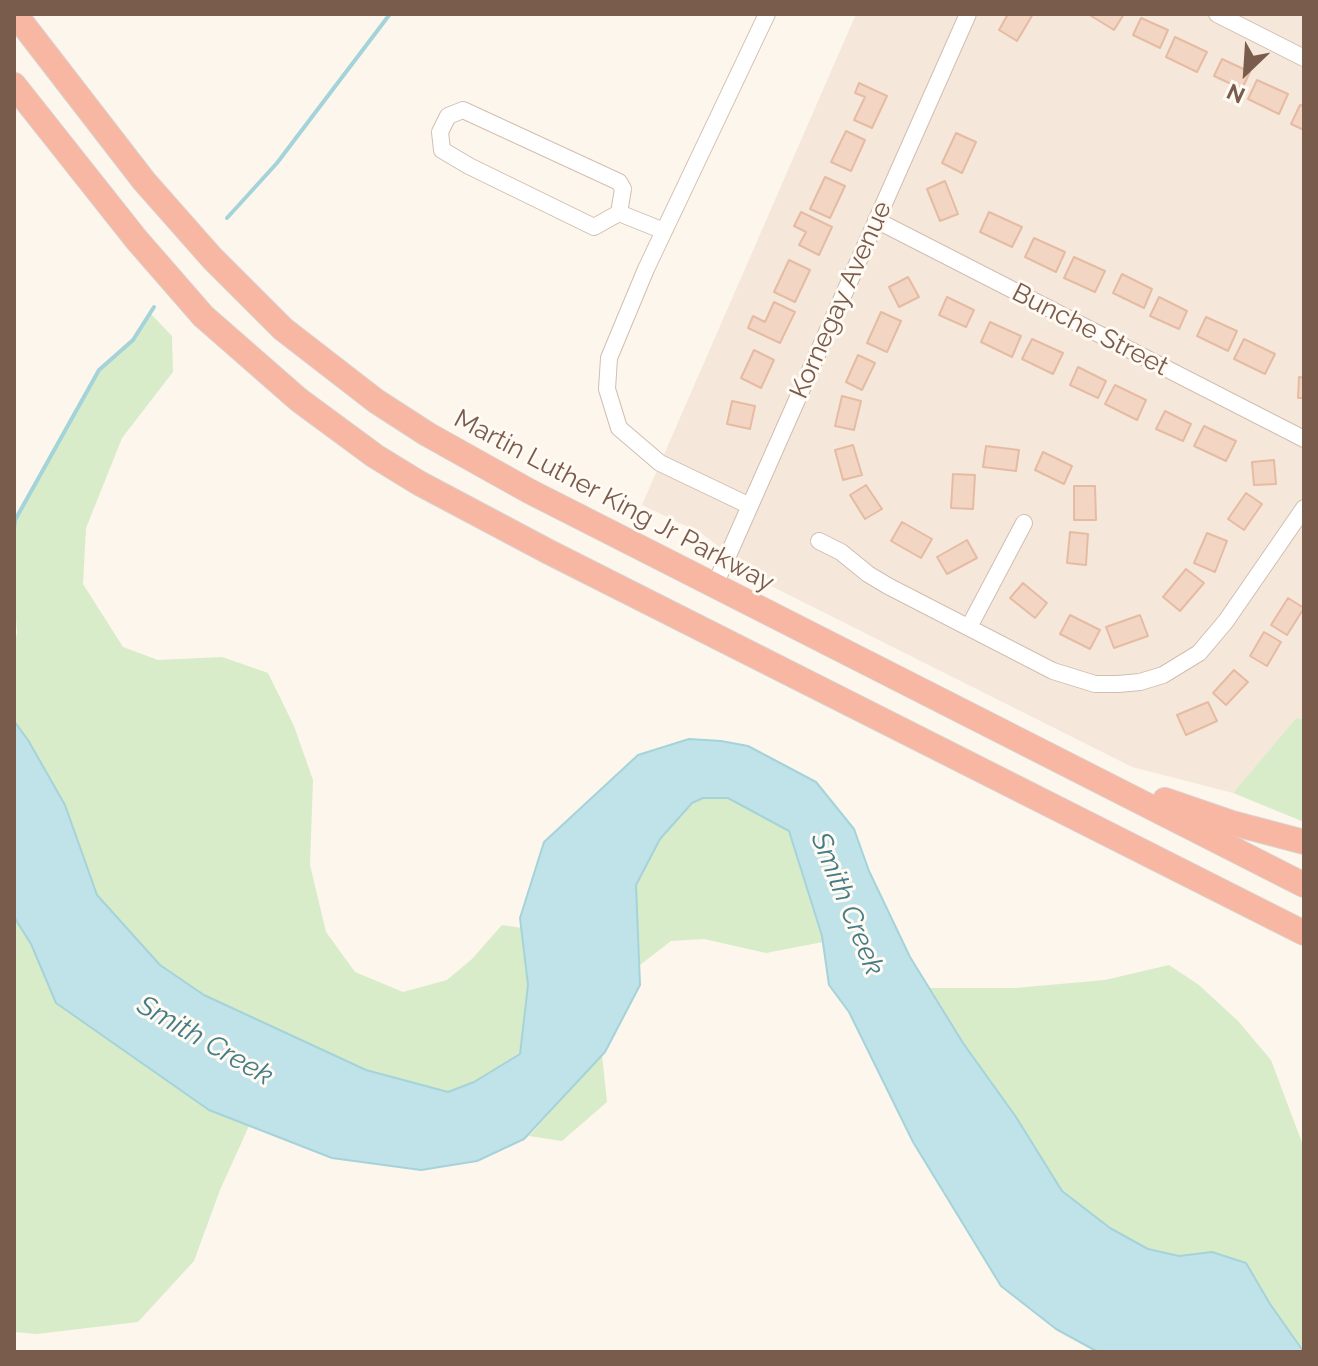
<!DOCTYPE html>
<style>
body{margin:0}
#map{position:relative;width:1318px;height:1366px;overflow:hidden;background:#fdf6ec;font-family:Raleway,sans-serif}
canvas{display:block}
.frame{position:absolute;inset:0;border:16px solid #7a5c4d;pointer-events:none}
.north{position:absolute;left:1206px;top:32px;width:80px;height:80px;-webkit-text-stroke:6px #fffaf3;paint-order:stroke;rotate:205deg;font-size:22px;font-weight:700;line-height:32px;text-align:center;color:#7a5c4d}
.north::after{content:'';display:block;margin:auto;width:28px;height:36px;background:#7a5c4d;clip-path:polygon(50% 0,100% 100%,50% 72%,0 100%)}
</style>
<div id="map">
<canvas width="1318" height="1366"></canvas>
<div class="frame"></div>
<div class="north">N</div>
</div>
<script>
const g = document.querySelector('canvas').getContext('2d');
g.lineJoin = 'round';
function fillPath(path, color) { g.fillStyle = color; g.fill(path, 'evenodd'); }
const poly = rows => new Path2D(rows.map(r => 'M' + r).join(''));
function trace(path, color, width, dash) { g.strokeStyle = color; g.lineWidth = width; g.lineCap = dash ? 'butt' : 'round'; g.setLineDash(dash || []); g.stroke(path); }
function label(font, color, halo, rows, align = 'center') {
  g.font = font + ' Raleway,sans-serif'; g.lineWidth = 6; g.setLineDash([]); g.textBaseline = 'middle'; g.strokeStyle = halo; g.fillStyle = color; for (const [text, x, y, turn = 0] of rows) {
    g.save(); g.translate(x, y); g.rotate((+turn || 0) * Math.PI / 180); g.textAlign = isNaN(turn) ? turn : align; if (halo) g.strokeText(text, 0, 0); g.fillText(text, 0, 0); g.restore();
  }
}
fillPath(poly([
 [856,14,1304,14,1304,719,1296,718,1233,793,1132,767,771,586,701,533,642,505]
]), '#f5e8da');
fillPath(poly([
 [150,313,172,336,173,372,122,438,86,528,83,584,123,647,158,660,222,657,268,673,294,726,313,780,310,865,326,932,355,972,403,992,447,980,472,959,502,925,522,928,528,985,520,1054,474,1082,448,1092,366,1070,204,995,160,965,97,895,65,805,28,740,14,721,14,645,17,633,14,587,15,520,99,370,133,340],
 [1296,718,1304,719,1304,822,1233,793],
 [703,798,728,798,789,831,823,942,766,953,704,939,671,941,640,965,636,885,660,839,692,803],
 [14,917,31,944,56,1003,209,1110,249,1126,220,1190,194,1261,138,1322,37,1334,14,1332],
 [1169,965,1199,985,1238,1021,1271,1060,1304,1148,1304,1350,1270,1304,1246,1263,1212,1252,1179,1256,1148,1249,1110,1228,1062,1191,1016,1117,963,1043,929,988,1015,988,1105,980],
 [602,1055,607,1102,562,1141,529,1136]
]), '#d8ecc9');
const water = poly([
 [14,721,28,740,65,805,97,895,160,965,204,995,366,1070,448,1092,474,1082,520,1054,528,985,520,918,544,842,638,755,689,739,721,741,748,746,816,782,854,829,869,871,910,957,963,1043,1016,1117,1062,1191,1110,1228,1148,1249,1179,1256,1212,1252,1246,1263,1270,1304,1304,1352,1098,1352,1056,1329,1001,1286,913,1142,849,1012,829,985,822,936,789,831,728,798,703,798,692,803,660,839,636,885,640,985,605,1052,524,1139,477,1161,421,1170,332,1158,209,1110,56,1003,31,944,14,917,14,721]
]);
fillPath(water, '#bfe3e8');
trace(water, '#a5d3da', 2);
trace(poly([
 [227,218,277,163,390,14],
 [14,529,15,520,99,370,133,340,154,307]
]), '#a5d3da', 4);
const building = poly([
 [1008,14,1033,14,1017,41,999,30,1008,14],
 [1088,14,1124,14,1114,30,1088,14],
 [1141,18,1168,30,1160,48,1133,35,1141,18],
 [1175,37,1207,52,1197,72,1166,57,1175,37],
 [1222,59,1250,72,1242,89,1214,76,1222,59],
 [1257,80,1288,94,1279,114,1248,99,1257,80],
 [859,83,887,96,872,128,854,120,865,97,855,93,859,83],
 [1300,105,1304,106,1304,130,1291,124,1300,105],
 [846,131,865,140,851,171,831,162,846,131],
 [956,133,976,142,962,173,942,163,956,133],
 [825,177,845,186,830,218,810,209,825,177],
 [945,181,958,214,940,221,927,189,945,181],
 [801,212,832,227,819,255,799,245,806,232,794,226,801,212],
 [989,212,1022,227,1012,247,980,232,989,212],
 [1034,238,1065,252,1056,272,1025,257,1034,238],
 [1074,257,1105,271,1095,292,1064,278,1074,257],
 [789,260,810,270,795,302,774,292,789,260],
 [1122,274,1152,289,1144,308,1113,293,1122,274],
 [908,277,919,297,899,307,889,287,908,277],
 [947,297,974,310,966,327,939,315,947,297],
 [1159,297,1187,311,1179,329,1150,316,1159,297],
 [774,302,795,312,780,343,748,328,753,316,765,322,774,302],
 [881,312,901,321,887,352,867,343,881,312],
 [1206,317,1237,331,1228,351,1197,336,1206,317],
 [990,322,1021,336,1012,357,981,342,990,322],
 [1032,339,1063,353,1053,374,1022,359,1032,339],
 [1244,339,1275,354,1265,374,1234,359,1244,339],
 [754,350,774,360,761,388,741,378,754,350],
 [858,355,875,363,862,390,846,382,858,355],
 [1078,367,1106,381,1098,398,1070,385,1078,367],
 [1299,377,1304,378,1304,398,1298,398,1299,377],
 [1115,385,1146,400,1137,420,1105,404,1115,385],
 [842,396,861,401,854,430,835,426,842,396],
 [732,401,755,406,750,429,727,424,732,401],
 [1165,411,1191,424,1183,441,1156,429,1165,411],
 [1204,426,1236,441,1226,461,1194,446,1204,426],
 [853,445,862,475,843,480,835,450,853,445],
 [986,446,1019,450,1016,471,983,467,986,446],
 [1043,452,1072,466,1064,484,1035,470,1043,452],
 [1274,460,1276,484,1254,485,1252,462,1274,460],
 [953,474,975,475,973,509,951,508,953,474],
 [866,485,882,509,865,519,850,495,866,485],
 [1074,486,1095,486,1096,520,1074,520,1074,486],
 [1246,493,1262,504,1244,530,1228,519,1246,493],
 [902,522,932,539,921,558,891,541,902,522],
 [1070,532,1088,534,1086,565,1067,563,1070,532],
 [1207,533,1227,541,1215,572,1194,563,1207,533],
 [967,540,977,558,947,574,937,557,967,540],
 [1186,569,1204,583,1180,611,1163,597,1186,569],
 [1023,583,1047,603,1035,618,1010,598,1023,583],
 [1288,598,1304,608,1287,635,1271,625,1288,598],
 [1070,615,1100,630,1090,649,1060,634,1070,615],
 [1140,615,1148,636,1114,648,1106,627,1140,615],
 [1264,632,1281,642,1267,666,1250,656,1264,632],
 [1234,670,1248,682,1226,705,1213,693,1234,670],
 [1208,702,1217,721,1186,735,1177,715,1208,702]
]);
fillPath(building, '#f3d5c3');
trace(building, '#e6bba3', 2);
const minor = poly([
 [1217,14,1304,58],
 [619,213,623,189,619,182,463,110,448,116,440,132,442,150,469,166,594,227,619,213,664,231],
 [876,220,1304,439],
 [750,506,660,463,619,428,607,389,609,358,646,269,767,14],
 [819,541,841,552,868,574,888,586,1053,671,1095,684,1118,684,1140,682,1163,675,1199,653,1226,621,1304,508],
 [714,587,968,14],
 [969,627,1024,523]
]);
const highway = poly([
 [15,14,144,181,212,258,283,329,376,401,427,434,529,491,1304,885],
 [14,85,136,239,203,316,299,400,375,456,419,483,549,552,1304,933],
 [1165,800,1232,823,1304,842]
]);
trace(minor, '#d1beb0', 18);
trace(highway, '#dad1cd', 26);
trace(minor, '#fff', 16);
trace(highway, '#f7b7a3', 24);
label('26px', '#7a5c4d', '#fffaf3', [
 ["Kornegay Avenue",841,300,-66],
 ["Bunche Street",1090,330,27],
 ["Martin Luther King Jr Parkway",614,501,28]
]);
label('italic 28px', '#437c86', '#fffaf3', [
 ["Smith Creek",847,904,68],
 ["Smith Creek",205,1041,30]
]);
</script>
